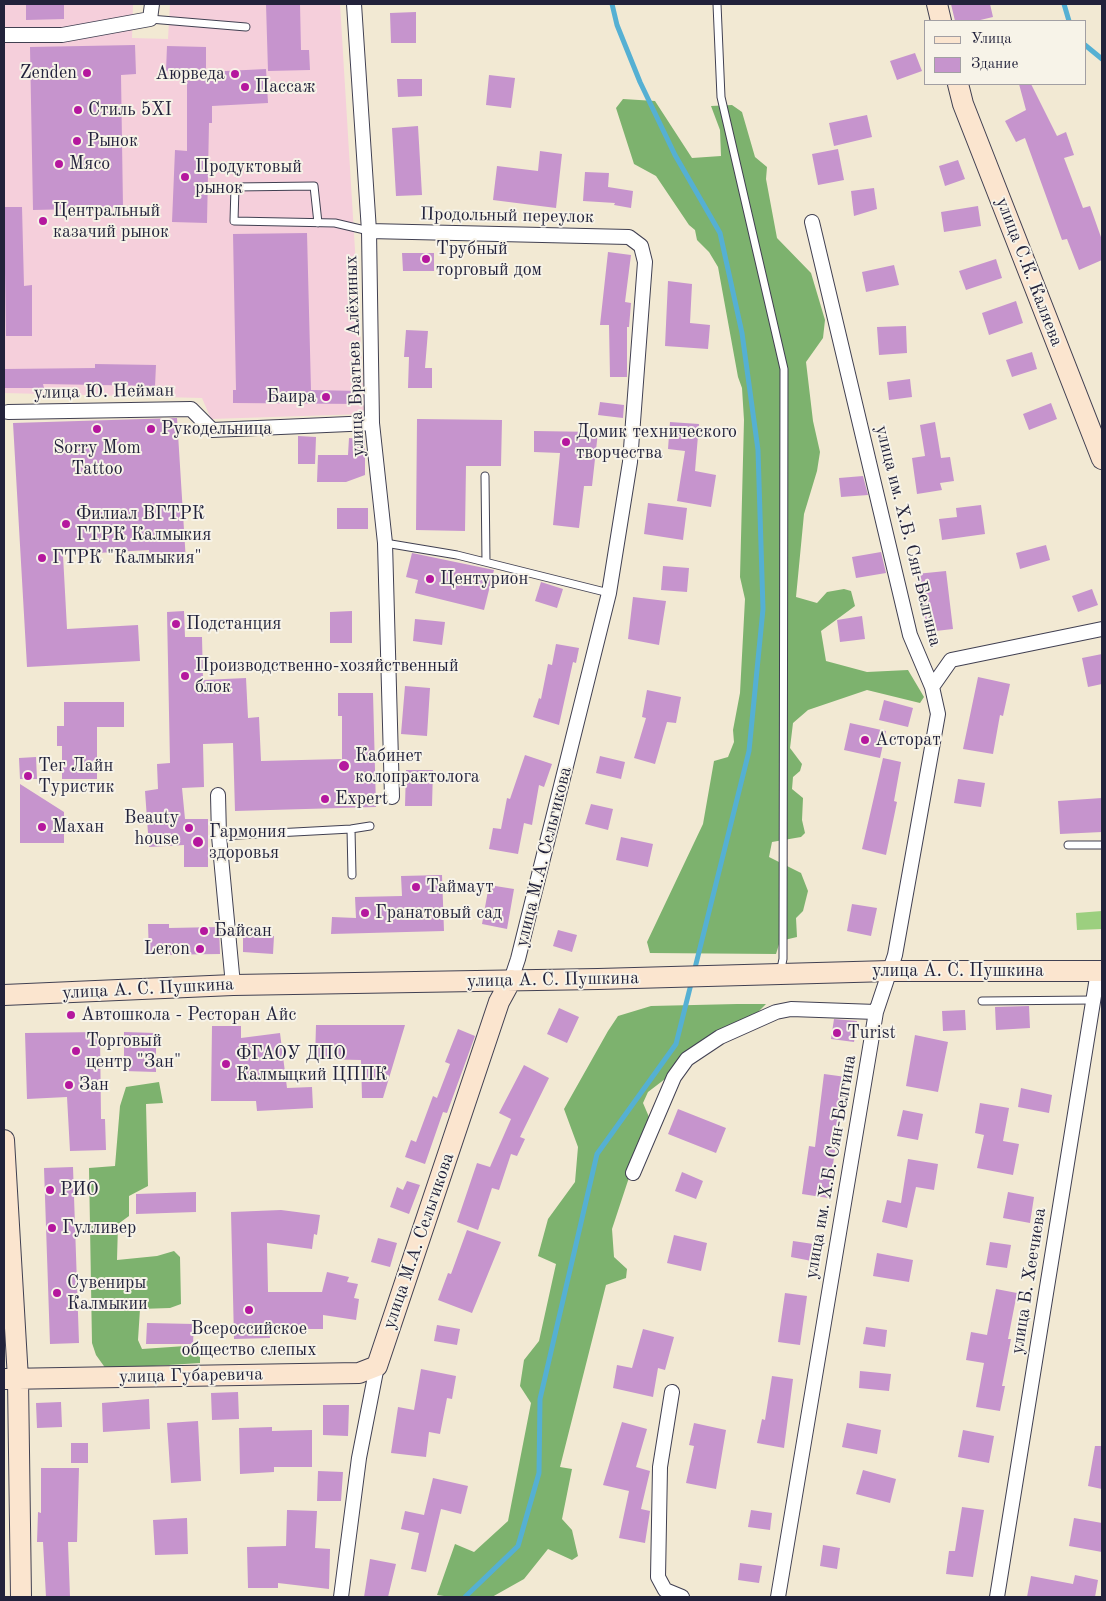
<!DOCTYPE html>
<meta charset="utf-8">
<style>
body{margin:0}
#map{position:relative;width:1106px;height:1601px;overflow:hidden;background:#f2e9d3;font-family:"Old Standard TT",serif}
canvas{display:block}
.frame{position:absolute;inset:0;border:5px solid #22223b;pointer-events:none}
.legend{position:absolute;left:924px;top:20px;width:162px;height:65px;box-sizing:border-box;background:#f7f3e8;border:1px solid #a29fa3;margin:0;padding:6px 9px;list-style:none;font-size:15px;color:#22223b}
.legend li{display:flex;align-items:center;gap:10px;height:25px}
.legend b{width:25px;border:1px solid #a29fa3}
</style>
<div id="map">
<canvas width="1106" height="1601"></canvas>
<div class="frame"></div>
<ul class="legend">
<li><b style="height:6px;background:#fbe5cf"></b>Улица</li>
<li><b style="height:14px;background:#c694cd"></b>Здание</li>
</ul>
</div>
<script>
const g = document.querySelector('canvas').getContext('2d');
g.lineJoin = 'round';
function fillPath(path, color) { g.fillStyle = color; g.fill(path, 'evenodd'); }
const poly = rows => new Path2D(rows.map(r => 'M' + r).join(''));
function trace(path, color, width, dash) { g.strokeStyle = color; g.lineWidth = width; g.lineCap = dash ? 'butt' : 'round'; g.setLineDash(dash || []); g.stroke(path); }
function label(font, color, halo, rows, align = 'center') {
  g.font = font + ' "Old Standard TT",serif'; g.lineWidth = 4; g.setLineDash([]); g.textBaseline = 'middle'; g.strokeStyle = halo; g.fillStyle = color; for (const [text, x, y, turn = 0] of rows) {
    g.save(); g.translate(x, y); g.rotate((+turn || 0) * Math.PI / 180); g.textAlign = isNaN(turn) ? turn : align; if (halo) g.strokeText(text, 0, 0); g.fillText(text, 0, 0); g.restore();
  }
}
fillPath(poly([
 [4,4,133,4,132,38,168,39,170,4,340,4,365,414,211,419,202,398,4,393]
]), '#f5cfdb');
fillPath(poly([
 [1102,911,1102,929,1077,930,1076,913]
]), '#9ccf7f');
fillPath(poly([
 [623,99,655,101,692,158,721,156,720,130,711,106,732,105,742,112,755,157,767,167,766,179,777,238,811,273,825,320,823,338,806,362,813,421,820,452,817,471,804,514,796,597,817,603,827,592,844,589,851,591,855,606,821,631,826,661,867,672,908,670,924,697,920,703,867,690,808,710,793,723,790,748,802,764,800,771,793,777,792,789,803,798,802,820,805,833,801,837,772,842,769,857,801,873,808,891,803,911,796,918,797,937,780,941,776,954,650,953,647,942,703,824,714,761,728,757,734,742,733,730,740,693,745,599,740,577,744,420,742,388,738,377,718,267,709,252,697,240,695,230,689,225,656,176,634,164,616,108],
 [737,1004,766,1004,754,1016,686,1053,665,1079,648,1092,643,1103,649,1117,612,1229,614,1257,627,1269,626,1278,606,1285,560,1467,572,1469,562,1519,572,1530,578,1556,572,1560,548,1549,524,1579,492,1597,451,1597,437,1595,455,1544,474,1552,508,1521,531,1403,520,1386,524,1360,539,1341,556,1264,538,1256,548,1219,575,1182,578,1147,564,1109,608,1031,618,1016,651,1006],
 [159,1082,163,1103,146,1104,148,1186,129,1196,129,1216,118,1224,117,1260,157,1256,174,1251,180,1257,181,1304,170,1308,140,1309,138,1340,142,1349,200,1345,200,1363,106,1369,96,1355,92,1343,89,1168,115,1166,120,1106,126,1087]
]), '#7db26e');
trace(poly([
 [612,4,617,25,640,82,675,155,720,233,742,333,758,450,763,609,749,751,694,972],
 [1064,4,1069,21],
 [1085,45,1102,59],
 [465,1597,518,1546,539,1473,540,1399,597,1154,676,1044,692,980]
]), '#55b0d3', 5);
fillPath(poly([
 [26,4,64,4,64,19,26,20],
 [266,4,300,4,301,50,309,50,310,70,268,71],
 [951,4,990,4,993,17,976,21,955,21],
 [416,12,416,43,391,43,390,13],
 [135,45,136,74,121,75,123,208,33,210,30,47],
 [167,46,206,47,206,72,266,69,268,103,212,106,212,123,209,123,207,223,172,222,175,150,187,151,187,72,166,71],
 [915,53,922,71,897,80,890,61],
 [489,75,515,78,511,108,486,105],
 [397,79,422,79,422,96,398,97],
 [1019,84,1031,84,1057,136,1066,132,1074,155,1064,158,1083,208,1090,206,1102,240,1102,260,1079,270,1067,239,1062,240,1025,138,1016,142,1005,121,1026,110],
 [867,115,872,137,834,146,829,123],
 [418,126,422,195,396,196,392,128],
 [838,149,844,180,818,185,812,154],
 [540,151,562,154,556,208,493,200,497,166,538,171],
 [958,160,965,179,945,186,939,166],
 [585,172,609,173,608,187,633,191,631,208,614,205,615,203,583,201],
 [874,188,877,209,854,216,851,191],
 [978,206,981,226,944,232,941,212],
 [4,207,22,207,24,286,32,285,32,336,6,336],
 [307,233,311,390,360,391,361,404,233,403,233,390,236,390,233,234],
 [608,252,631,255,625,302,631,303,629,327,627,327,627,377,610,377,609,325,600,325],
 [402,253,434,253,434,271,403,271],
 [996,259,1002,278,966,290,959,271],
 [894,265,899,285,866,292,862,272],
 [668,281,692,284,690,323,710,325,708,349,665,346],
 [1016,301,1023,323,989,335,982,313],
 [906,326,907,353,879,355,877,327],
 [406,330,428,331,425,368,432,368,432,388,408,388,409,357,404,357],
 [1032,352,1037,369,1012,377,1006,360],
 [95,364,156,365,155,386,43,384,44,388,4,388,4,369,95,368],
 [910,379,912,397,889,400,887,382],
 [600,402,624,405,623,418,598,415],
 [1051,403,1057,419,1029,430,1023,414],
 [177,418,186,562,150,563,149,550,63,555,67,629,138,625,140,661,27,667,13,423],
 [417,419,502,420,501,466,466,466,465,531,416,530],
 [670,422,699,424,695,471,716,475,711,507,677,501,685,451,668,449],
 [935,422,941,458,950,457,954,481,940,483,942,490,917,494,912,458,925,456,920,425],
 [534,431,598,432,592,486,584,486,579,528,553,525,560,453,534,452],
 [298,436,316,437,315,464,298,464],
 [349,438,365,439,365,475,346,482,317,482,318,455,348,455],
 [863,476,868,495,841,497,839,478],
 [648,503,687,508,683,540,644,534],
 [981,505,985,534,942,540,939,519,957,517,956,508],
 [337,508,368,508,368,529,337,529],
 [1046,545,1050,560,1020,569,1016,553],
 [881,552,886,573,856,578,852,557],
 [412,553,494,570,484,610,415,593,418,580,406,577],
 [663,566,689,568,687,592,661,590],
 [946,571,953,629,927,632,922,594,918,594,916,574],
 [541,582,563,589,557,608,535,601],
 [1092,589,1098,605,1078,612,1072,596],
 [633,597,666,601,659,645,628,639],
 [184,611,185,637,202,637,203,680,246,678,248,718,259,717,261,761,342,759,342,716,338,716,338,693,373,693,376,807,235,811,233,743,203,744,204,787,182,788,185,819,208,819,208,867,184,867,184,845,149,847,145,791,158,789,157,764,170,763,167,612],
 [352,611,352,643,330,643,330,612],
 [862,616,865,639,840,642,837,620],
 [415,619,445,622,442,645,413,641],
 [556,644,579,648,576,663,573,662,559,725,533,717,539,698,541,699,548,664,552,665],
 [1102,654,1102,684,1088,687,1082,658],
 [978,677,1010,684,1003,716,1000,715,993,754,963,749],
 [405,686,430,688,427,736,401,734],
 [647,690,681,697,676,723,667,722,655,764,634,758,646,718,642,717],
 [884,700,913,708,908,727,879,720],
 [64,702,124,702,124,727,97,727,97,779,62,779,62,746,57,746,57,726,64,726],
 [850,723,886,731,880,758,844,750],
 [525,755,552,764,544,787,539,785,532,825,524,823,518,854,489,849,493,828,501,829,507,798,510,799],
 [600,756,625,762,621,779,596,773],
 [36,757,37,779,20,779,19,758],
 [883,758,901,762,894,801,897,802,886,855,862,849],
 [406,770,433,770,432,806,405,806],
 [958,779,985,783,981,807,954,803],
 [20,784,64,812,64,843,20,843],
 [1102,798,1102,832,1060,834,1058,801],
 [591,804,613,809,608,830,585,824],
 [621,837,653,844,648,867,616,860],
 [442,875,444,931,331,934,332,917,356,918,355,897,402,896,401,876],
 [489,885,514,889,507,929,482,924],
 [852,904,877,908,871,936,847,931],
 [148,924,169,924,169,928,219,927,220,954,149,955],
 [558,930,577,935,572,952,553,946],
 [243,934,274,936,273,954,243,952],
 [1029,1006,1030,1028,996,1030,995,1007],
 [559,1008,579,1017,567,1043,547,1034],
 [965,1010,966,1030,943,1031,942,1011],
 [834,1019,857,1021,854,1042,831,1039],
 [316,1025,405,1025,383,1098,362,1098,361,1060,315,1059],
 [212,1026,241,1026,241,1038,280,1033,287,1088,312,1087,313,1108,257,1111,256,1101,211,1101],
 [458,1029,475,1036,447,1113,443,1112,425,1164,405,1157,411,1140,416,1142,433,1096,437,1098,450,1064,445,1062],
 [100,1032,101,1119,105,1119,106,1150,70,1151,67,1097,27,1099,25,1033],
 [124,1032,156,1033,156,1072,124,1071],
 [915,1035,948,1042,938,1092,906,1086],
 [524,1065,549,1078,520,1137,525,1139,517,1156,511,1154,499,1190,492,1188,478,1230,457,1222,477,1163,490,1167,511,1119,499,1113],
 [824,1074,846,1077,828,1198,802,1194,809,1146,815,1147],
 [1021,1088,1052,1095,1049,1113,1018,1107],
 [980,1103,1009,1108,1003,1141,1019,1144,1013,1175,977,1168,984,1135,975,1133],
 [678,1109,726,1128,716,1153,668,1134],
 [903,1110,923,1114,918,1140,897,1136],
 [908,1159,938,1164,934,1190,916,1187,907,1228,882,1222,887,1200,901,1203],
 [73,1167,79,1343,50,1344,44,1168],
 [682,1172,703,1181,696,1199,675,1191],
 [407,1181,420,1185,409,1214,390,1207,397,1187,403,1190],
 [196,1192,196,1212,136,1214,136,1194],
 [1008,1192,1034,1197,1030,1223,1003,1218],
 [281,1210,320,1215,317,1235,314,1234,312,1249,267,1243,268,1292,322,1292,327,1272,349,1277,347,1282,358,1284,354,1298,359,1299,356,1320,323,1315,323,1329,269,1329,270,1338,234,1339,231,1212],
 [467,1230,501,1242,472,1313,438,1300,448,1273,451,1274],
 [674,1235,707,1243,701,1271,667,1263],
 [378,1238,397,1243,390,1267,371,1262],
 [793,1241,820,1245,817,1262,791,1257],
 [990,1242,1011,1245,1007,1268,986,1265],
 [877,1253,913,1260,909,1282,873,1276],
 [996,1289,1017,1293,1008,1339,1011,1339,1002,1386,1005,1386,1000,1411,976,1407,984,1363,966,1360,971,1332,987,1335],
 [785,1293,807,1296,800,1345,778,1342],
 [147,1323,194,1324,193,1344,146,1344],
 [437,1325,460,1329,457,1345,434,1341],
 [866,1327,887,1330,885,1347,863,1344],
 [643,1329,674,1337,665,1370,658,1368,653,1397,613,1388,617,1365,632,1368],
 [421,1369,456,1376,452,1399,447,1398,440,1434,429,1432,426,1457,391,1453,398,1407,414,1410],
 [860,1371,891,1374,889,1391,859,1388],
 [772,1376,793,1379,784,1448,757,1443,762,1419,765,1420],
 [238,1392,239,1419,212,1420,211,1393],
 [149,1399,150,1429,103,1432,102,1403],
 [61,1402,62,1427,37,1428,36,1403],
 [323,1405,349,1405,348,1436,323,1435],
 [198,1421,201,1481,171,1483,167,1423],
 [622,1422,647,1429,636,1467,650,1471,641,1509,650,1511,645,1543,619,1538,629,1491,603,1485],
 [694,1423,726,1430,716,1489,686,1483,694,1446,689,1445],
 [847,1423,881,1430,877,1454,842,1447],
 [272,1427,272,1431,312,1430,312,1467,274,1467,274,1472,240,1474,239,1428],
 [963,1430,994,1436,989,1463,958,1457],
 [71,1443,88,1443,88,1463,71,1463],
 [1095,1446,1102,1446,1102,1489,1088,1486],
 [41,1468,79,1468,77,1542,68,1542,70,1597,46,1597,43,1542,37,1542,38,1512,41,1513],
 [863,1470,896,1479,890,1503,856,1494],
 [318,1471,343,1472,341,1501,317,1501],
 [433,1478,468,1486,461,1514,441,1509,426,1572,411,1569,419,1533,401,1529,405,1511,424,1515],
 [962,1507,984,1510,973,1577,946,1574,949,1551,955,1551],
 [287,1510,317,1511,315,1548,330,1549,329,1589,278,1583,278,1588,248,1588,247,1547,286,1546],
 [751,1510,772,1513,770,1530,748,1527],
 [187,1518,188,1554,155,1555,153,1520],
 [1074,1518,1102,1523,1102,1552,1069,1546],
 [823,1545,840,1548,837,1569,820,1566],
 [370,1559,396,1564,388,1597,364,1597],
 [740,1563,762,1566,759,1583,738,1580],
 [1075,1575,1098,1580,1095,1597,1027,1597,1031,1576,1073,1584]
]), '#c694cd');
const lane = poly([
 [717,4,721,97,784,369,783,959,780,973],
 [150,19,246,27],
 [318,223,314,186,235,187,234,221,335,223,369,231],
 [485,476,486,562],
 [385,543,457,555,609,593],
 [351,829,352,875],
 [219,836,351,829,370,826],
 [1068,845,1102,845],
 [982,1001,1094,1000]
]);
const street = poly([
 [354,4,369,231,372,423,385,543,392,797],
 [4,35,62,35,150,19,152,4],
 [369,231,629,237,641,246,645,262,630,462,609,593,518,959,511,980],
 [8,412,191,409,212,430,372,423],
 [932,687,951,660,1102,629],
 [218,795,219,836,233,985],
 [633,1173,674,1077,687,1059,720,1037,776,1012,791,1009,876,1012],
 [672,1392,660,1467,658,1577,665,1590,682,1597],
 [341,1597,359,1458,377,1366],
 [778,1597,876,1012,895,955,938,714,932,687,910,635,812,222],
 [997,1597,1098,971]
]);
const secondary = poly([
 [937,4,941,21],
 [958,84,963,104,1102,459],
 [4,995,233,985,598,979,890,971,1102,971],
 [4,1140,18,1379,21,1597],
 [4,1379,359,1373,377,1366,499,1002,511,980]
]);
trace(lane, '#414052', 9);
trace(street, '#414052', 16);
trace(secondary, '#414052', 22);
trace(lane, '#fff', 7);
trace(street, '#fff', 14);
trace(secondary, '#fbe5cf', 20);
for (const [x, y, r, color] of [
 [87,73,5,"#b5179e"],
 [235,74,5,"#b5179e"],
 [245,87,5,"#b5179e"],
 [78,110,5,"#b5179e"],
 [77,141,5,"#b5179e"],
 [59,164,5,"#b5179e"],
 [185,177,5,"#b5179e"],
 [43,221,5,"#b5179e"],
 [426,259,5,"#b5179e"],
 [326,397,5,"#b5179e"],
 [97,429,5,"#b5179e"],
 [151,429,5,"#b5179e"],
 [566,442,5,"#b5179e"],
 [66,524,5,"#b5179e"],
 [42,558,5,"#b5179e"],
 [430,579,5,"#b5179e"],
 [176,624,5,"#b5179e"],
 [185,676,5,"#b5179e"],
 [865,740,5,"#b5179e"],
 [344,766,6,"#b5179e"],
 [28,776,5,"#b5179e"],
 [325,799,5,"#b5179e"],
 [42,827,5,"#b5179e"],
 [189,828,5,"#b5179e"],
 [198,842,6,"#b5179e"],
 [416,887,5,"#b5179e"],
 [365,913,5,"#b5179e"],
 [204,931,5,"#b5179e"],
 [200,949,5,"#b5179e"],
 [71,1015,5,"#b5179e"],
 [837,1033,5,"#b5179e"],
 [76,1051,5,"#b5179e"],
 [226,1064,5,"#b5179e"],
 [69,1085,5,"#b5179e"],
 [50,1190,5,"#b5179e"],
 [52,1228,5,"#b5179e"],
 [57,1293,5,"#b5179e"],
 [249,1310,5,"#b5179e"]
]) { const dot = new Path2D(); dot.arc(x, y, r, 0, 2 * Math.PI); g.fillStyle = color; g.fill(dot); trace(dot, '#f7f3e8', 2); }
label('18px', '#22223b', '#f7f3e8', [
 ["Zenden",77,73,"right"],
 ["Аюрведа",225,74,"right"],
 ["Пассаж",255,87],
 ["Стиль 5XI",88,110],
 ["Рынок",87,141],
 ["Мясо",69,164],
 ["Продуктовый",195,167],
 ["рынок",195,188],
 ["Центральный",53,211],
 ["казачий рынок",53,232],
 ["Трубный",436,249],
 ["торговый дом",436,270],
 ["Баира",316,397,"right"],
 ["Рукодельница",161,429],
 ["Домик технического",576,432],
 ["творчества",576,453],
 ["Sorry Mom",97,448,"center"],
 ["Tattoo",97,469,"center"],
 ["Филиал ВГТРК",76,514],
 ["ГТРК Калмыкия",76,535],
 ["ГТРК \"Калмыкия\"",52,558],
 ["Центурион",440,579],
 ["Подстанция",186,624],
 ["Производственно-хозяйственный",195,666],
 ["блок",195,687],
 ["Асторат",875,740],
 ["Кабинет",355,756],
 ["колопрактолога",355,777],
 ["Тег Лайн",38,766],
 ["Туристик",38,787],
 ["Eхpert",335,799],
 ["Beauty",179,818,"right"],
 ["house",179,839,"right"],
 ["Махан",52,827],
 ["Гармония",209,832],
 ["здоровья",209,853],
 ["Таймаут",426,887],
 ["Гранатовый сад",375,913],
 ["Байсан",214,931],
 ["Leron",190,949,"right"],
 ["Автошкола - Ресторан Айс",81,1015],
 ["Turist",847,1033],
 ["Торговый",86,1041],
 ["центр \"Зан\"",86,1062],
 ["ФГАОУ ДПО",236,1054],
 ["Калмыцкий ЦППК",236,1075],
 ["Зан",79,1085],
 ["РИО",60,1190],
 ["Гулливер",62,1228],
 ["Сувениры",67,1283],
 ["Калмыкии",67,1304],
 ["Всероссийское",249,1329,"center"],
 ["общество слепых",249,1350,"center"]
], 'left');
label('18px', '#22223b', '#f7f3e8', [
 ["Продольный переулок",507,216,1],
 ["улица С.К. Каляева",1029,272,69],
 ["улица Братьев Алёхиных",355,356,-92],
 ["улица Ю. Нейман",104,392,-1],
 ["улица им. Х.Б. Сян-Белгина",908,536,76],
 ["улица М.А. Сельгикова",544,857,-76],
 ["улица А. С. Пушкина",958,971],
 ["улица А. С. Пушкина",553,980,-1],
 ["улица А. С. Пушкина",148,989,-3],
 ["улица им. Х.Б. Сян-Белгина",831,1167,-80],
 ["улица М.А. Сельгикова",419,1241,-71],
 ["улица Б. Хеечиева",1029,1281,-81],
 ["улица Губаревича",191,1376,-1]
]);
</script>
